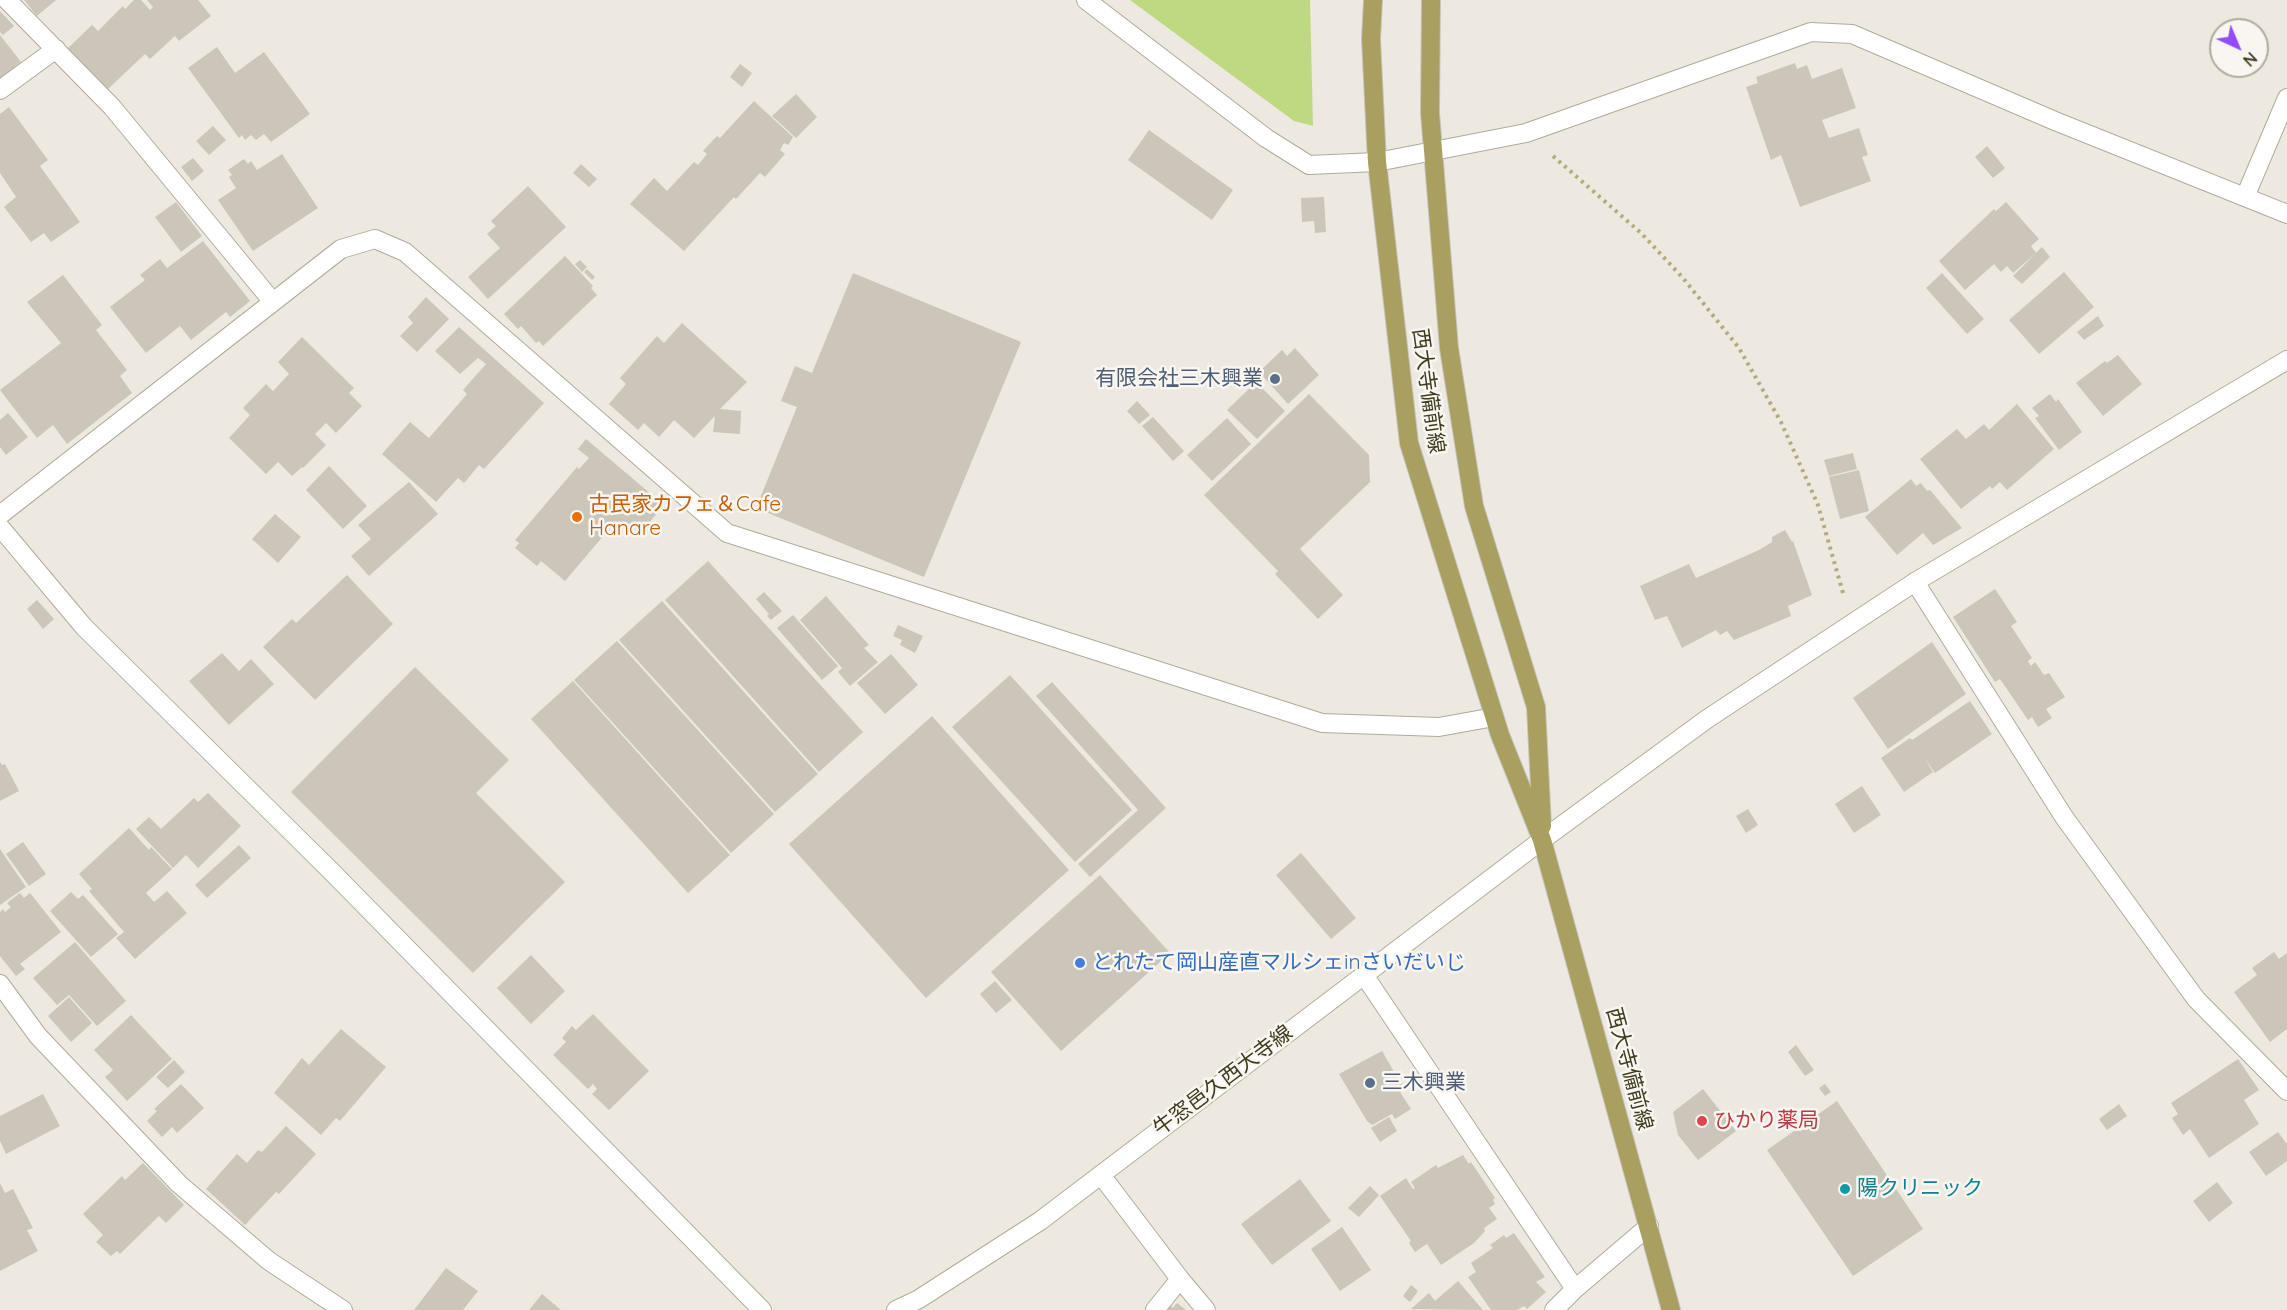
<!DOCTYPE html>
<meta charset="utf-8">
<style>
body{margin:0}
#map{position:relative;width:2287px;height:1310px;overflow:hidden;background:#ede9e1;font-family:Quicksand,sans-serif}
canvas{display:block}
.north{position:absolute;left:2209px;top:18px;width:60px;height:60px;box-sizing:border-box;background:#f9f6f2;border:2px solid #afac9e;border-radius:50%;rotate:136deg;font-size:16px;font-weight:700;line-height:24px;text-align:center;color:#403c1f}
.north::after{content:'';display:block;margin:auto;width:21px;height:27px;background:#914dff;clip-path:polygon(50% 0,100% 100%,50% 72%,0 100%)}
</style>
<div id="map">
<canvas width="2287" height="1310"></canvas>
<div class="north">N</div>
</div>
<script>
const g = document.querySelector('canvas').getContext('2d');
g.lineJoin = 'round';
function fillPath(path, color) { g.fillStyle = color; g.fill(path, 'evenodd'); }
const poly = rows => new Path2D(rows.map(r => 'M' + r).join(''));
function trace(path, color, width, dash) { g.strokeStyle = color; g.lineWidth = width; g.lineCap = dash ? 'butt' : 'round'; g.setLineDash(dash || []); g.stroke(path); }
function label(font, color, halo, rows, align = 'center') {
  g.font = font + ' Quicksand,"Noto Sans JP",sans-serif'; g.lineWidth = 5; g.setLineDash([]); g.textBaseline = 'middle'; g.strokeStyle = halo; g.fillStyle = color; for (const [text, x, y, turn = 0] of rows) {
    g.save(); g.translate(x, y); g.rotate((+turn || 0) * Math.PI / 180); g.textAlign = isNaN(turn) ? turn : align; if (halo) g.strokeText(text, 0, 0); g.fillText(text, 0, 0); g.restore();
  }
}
fillPath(poly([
 [1130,0,1310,0,1313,126,1294,121]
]), '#bfd982');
fillPath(poly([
 [24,0,56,0,37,16],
 [134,0,141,0,150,10,153,7,147,0,198,0,211,16,179,41,175,36,150,59,145,54,106,91,67,49,92,25,98,31,123,6,125,9],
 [0,11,14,26,3,35,0,32],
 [0,35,21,62,14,67,17,70,0,82],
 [217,47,235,73,264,52,310,114,271,142,264,134,256,140,251,135,245,140,242,135,239,138,188,68],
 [1795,63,1797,69,1807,65,1812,79,1842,68,1856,108,1822,120,1829,138,1859,128,1868,155,1862,157,1871,181,1800,207,1781,155,1771,160,1746,87,1758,83,1756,77],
 [740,64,752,73,742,87,730,77],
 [796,94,817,117,796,138,772,116],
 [754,101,793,137,788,145,784,143,780,150,785,154,765,177,760,173,736,199,734,197,684,251,630,204,654,178,667,191,694,162,698,165,707,154,703,151,717,136,720,138],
 [9,107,48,160,40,166,80,222,51,242,44,233,31,242,4,207,16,197,0,173,0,114],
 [213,126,226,140,209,155,196,141],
 [1149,130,1233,190,1212,220,1128,160],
 [1987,146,2005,168,1993,178,1975,157],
 [282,154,318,208,253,251,218,200,236,188,229,177,232,175,228,170,244,159,248,164,251,161,257,170],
 [193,158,204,171,192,181,181,167],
 [581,164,597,179,589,187,573,173],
 [528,186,566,227,488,299,468,277,500,248,487,234,496,226,491,221],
 [1324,197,1326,232,1315,233,1314,221,1302,222,1301,198],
 [176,202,202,236,181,252,155,217],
 [2006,202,2039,239,2031,246,2036,253,2013,273,2007,266,2001,272,1994,264,1965,290,1939,261,1994,209,1996,211],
 [203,241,250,301,230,317,226,312,191,340,180,326,146,353,110,307,145,280,140,275,160,259,167,268],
 [2042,247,2050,257,2022,284,2013,276],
 [565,256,593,286,591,288,597,295,543,346,539,341,536,343,521,326,518,329,504,314],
 [580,260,587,267,582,272,575,264],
 [587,269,595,277,592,280,584,272],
 [2064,272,2094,307,2039,354,2009,320],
 [853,273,1021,342,924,577,756,508,797,407,781,401,795,366,812,373],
 [1942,273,1984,319,1967,334,1926,288],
 [63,275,102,325,96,330,127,370,120,376,132,393,67,444,53,425,37,438,0,390,61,343,27,302],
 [426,297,449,319,417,352,400,336,413,323,408,317],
 [2098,316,2104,326,2084,340,2077,332],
 [682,323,747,382,720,409,741,411,740,434,713,432,715,416,694,438,674,420,659,437,644,423,638,430,609,404,626,384,620,378,657,336,664,343],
 [459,327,544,403,484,469,479,465,464,483,458,478,436,502,382,454,410,422,429,438,467,394,463,390,486,364,478,358,460,374,435,351],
 [302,337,354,388,349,393,362,406,336,433,326,423,315,434,326,445,303,468,302,467,292,476,278,462,266,474,229,438,250,415,243,408,266,384,273,391,289,374,278,362],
 [1295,348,1319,375,1288,404,1259,372,1282,350,1287,356],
 [2118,355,2142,384,2103,416,2076,383,2105,361,2107,363],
 [1256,382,1285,411,1257,439,1227,410],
 [1309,394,1369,455,1370,482,1300,549,1343,595,1318,619,1275,574,1278,571,1204,495],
 [2050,394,2056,402,2058,399,2082,432,2059,450,2035,418,2039,416,2032,408],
 [1137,401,1150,415,1139,424,1127,411],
 [2017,404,2054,449,2007,490,2000,482,1992,489,1990,486,1961,509,1920,459,1957,429,1966,439,1984,424,1989,430],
 [8,413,28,437,6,455,0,447,0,420],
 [1153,417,1184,451,1173,461,1142,426],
 [1227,418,1251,444,1212,481,1187,455],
 [586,439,664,505,642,531,635,526,629,532,616,521,565,581,541,561,537,566,515,548,519,543,515,540,577,467,579,469,589,458,578,449],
 [1853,453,1857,469,1829,476,1824,460],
 [329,466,367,506,343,529,306,490],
 [1859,470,1869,511,1840,519,1829,477],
 [1911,479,1916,486,1921,483,1927,491,1930,490,1962,528,1933,545,1923,533,1897,555,1865,517],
 [409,482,438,514,369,576,351,556,371,539,358,525],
 [275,514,301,537,278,563,252,539],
 [1785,530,1792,542,1793,541,1812,595,1788,606,1791,616,1734,640,1727,631,1720,635,1716,630,1682,648,1667,616,1655,620,1640,586,1689,564,1696,578,1759,550,1772,542,1772,537],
 [708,561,863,732,819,772,665,600],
 [347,575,393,624,315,700,263,647,292,619,296,623],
 [1995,589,2017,622,2011,626,2032,658,2028,661,2031,666,2035,662,2044,675,2049,673,2065,697,2046,709,2052,718,2038,727,2032,717,2028,720,2000,679,1995,682,1953,617],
 [764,592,782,611,771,620,767,616,769,614,756,599],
 [826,596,869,645,864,648,878,662,850,686,838,672,842,668,800,620],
 [37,600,54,619,43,629,27,609],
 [662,601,818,774,775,812,619,640],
 [793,615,838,666,822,680,777,628],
 [898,625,923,636,915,653,900,645,902,640,893,636],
 [617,641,774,814,731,853,574,680],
 [1932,642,1966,694,1888,749,1853,698],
 [222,653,239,671,251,659,274,684,229,725,189,681],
 [891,654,918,685,885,714,857,683],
 [415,667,509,760,476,793,565,882,473,973,291,792],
 [1010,675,1132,810,1075,862,952,727],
 [573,681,730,855,688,893,531,719],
 [1052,682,1166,808,1090,877,1078,864,1138,810,1036,696],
 [1970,701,1992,734,1935,773,1924,757,1933,772,1904,792,1881,758,1910,738,1912,740],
 [932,716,1069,870,926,998,789,844],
 [0,762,2,765,5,764,19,791,0,801],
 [1862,786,1881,815,1854,833,1835,804],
 [208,793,241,826,198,868,186,855,173,868,136,829,149,817,161,829,194,798,198,802],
 [1748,809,1758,825,1746,833,1736,816],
 [129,828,149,850,151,847,172,869,146,893,154,902,167,891,187,913,135,959,116,938,124,932,89,891,92,889,79,874],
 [23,842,46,874,29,886,6,854],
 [239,845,251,858,207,898,195,885],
 [0,849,26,887,0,905],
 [1301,853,1356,918,1331,939,1276,875],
 [1100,875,1170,953,1061,1051,991,972],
 [71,892,78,899,83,895,118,934,91,957,50,911],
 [20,893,24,898,30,893,61,932,20,964,25,969,16,976,0,956,0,912,3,909,5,912,11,907,7,903],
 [75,942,126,1001,97,1026,69,995,57,1005,33,978],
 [2274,952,2279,959,2287,953,2287,1029,2270,1042,2234,992,2257,975,2252,968],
 [531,955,565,991,531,1024,497,988],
 [995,981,1012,1000,996,1013,980,994],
 [69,997,92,1023,71,1042,48,1016],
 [593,1014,649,1071,609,1110,592,1094,597,1089,593,1084,588,1089,553,1055,566,1042,562,1038,572,1026,576,1030],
 [131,1015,172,1059,127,1101,105,1077,113,1070,94,1050],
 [341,1029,386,1067,340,1121,336,1118,321,1135,274,1093,302,1058,309,1065],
 [1796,1045,1814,1070,1805,1076,1788,1052],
 [1382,1051,1404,1089,1400,1092,1411,1109,1395,1119,1392,1114,1372,1125,1367,1121,1339,1074],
 [2238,1059,2259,1090,2244,1100,2259,1124,2209,1158,2190,1129,2183,1135,2172,1118,2178,1114,2171,1103],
 [174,1060,185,1072,168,1088,156,1077],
 [181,1084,204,1108,177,1133,172,1127,162,1137,147,1121,157,1111,154,1109],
 [1825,1084,1831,1092,1825,1096,1819,1088],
 [1703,1089,1736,1131,1698,1160,1678,1135,1673,1112],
 [43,1094,60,1126,6,1154,0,1141,0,1116],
 [1837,1101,1923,1229,1853,1276,1767,1150],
 [2119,1104,2127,1116,2107,1130,2099,1119],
 [1389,1117,1397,1131,1380,1142,1371,1128],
 [286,1126,316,1154,279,1194,276,1192,245,1225,206,1189,237,1154,247,1163,258,1150,262,1152],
 [2278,1132,2287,1144,2287,1161,2266,1176,2249,1152],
 [1463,1155,1469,1164,1471,1162,1495,1198,1493,1200,1495,1204,1489,1208,1497,1219,1484,1228,1485,1231,1474,1243,1441,1265,1427,1244,1415,1252,1409,1243,1411,1241,1380,1196,1406,1178,1413,1189,1415,1188,1411,1182,1436,1165,1438,1168],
 [143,1163,184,1205,166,1223,159,1216,120,1254,117,1251,111,1256,96,1242,103,1235,83,1214,122,1176,125,1180],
 [1300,1179,1331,1221,1272,1265,1241,1224],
 [2217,1182,2233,1203,2209,1222,2193,1201],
 [0,1183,5,1193,13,1189,33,1228,27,1230,38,1251,0,1271],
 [1370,1186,1379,1195,1359,1217,1348,1208],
 [1342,1227,1371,1270,1340,1291,1311,1249],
 [1514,1233,1545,1277,1536,1282,1546,1292,1527,1309,1524,1306,1517,1310,1491,1310,1468,1277,1476,1272,1471,1263,1493,1248,1490,1245,1504,1235,1506,1238],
 [446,1268,478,1291,463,1310,414,1310],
 [1458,1281,1483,1310,1411,1309,1429,1293,1435,1301],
 [1411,1285,1418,1291,1410,1302,1403,1296],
 [542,1294,561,1310,529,1310],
 [1168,1303,1173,1308,1177,1303,1186,1310,1162,1310]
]), '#cbc6b9');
const street = poly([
 [7,0,112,107,273,302],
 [1086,0,1266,138,1309,165,1377,162,1526,133,1811,32,1852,34,2055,121,2287,214],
 [0,90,56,49],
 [2245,197,2287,98],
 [0,515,341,249,375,239,405,252,727,533,1322,723,1439,727,1494,717],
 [0,527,84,627,331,871,762,1310],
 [1915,582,2064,817,2196,999,2287,1091],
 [1364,975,1575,1289,1649,1226],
 [0,984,38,1036,179,1184,269,1261,343,1310],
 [1101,1175,1180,1279,1155,1310],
 [1180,1279,1206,1310],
 [1554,1310,1575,1289]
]);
const secondary = poly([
 [896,1310,919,1299,1040,1221,1542,840,1707,719,1915,582,2287,360]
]);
const primary = poly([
 [1373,0,1371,39,1377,162,1409,443,1500,735,1542,840,1671,1310],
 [1431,0,1430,113,1449,348,1474,506,1536,707,1542,826]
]);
trace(street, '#afab9b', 20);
trace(secondary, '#b2ac95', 20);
trace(primary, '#c6c4bc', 20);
trace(poly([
 [1553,156,1641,233,1683,278,1739,348,1781,422,1818,505,1843,593]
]), '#b4ab7d', 4, [3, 4.5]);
trace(street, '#fff', 18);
trace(secondary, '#fff', 18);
trace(primary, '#a89f60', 18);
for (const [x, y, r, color] of [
 [1275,379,6,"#5c6f8a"],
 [577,517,6,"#e8710a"],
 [1080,963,6,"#3f7fe0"],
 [1370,1083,6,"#5c6f8a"],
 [1702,1121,6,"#e0444e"],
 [1845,1189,6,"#0f9aa8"]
]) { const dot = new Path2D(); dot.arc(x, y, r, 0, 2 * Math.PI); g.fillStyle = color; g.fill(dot); trace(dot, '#f9f6f2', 2); }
label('21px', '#4e5e75', '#f9f6f2', [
 ["有限会社三木興業",1263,379],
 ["三木興業",1382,1083,"left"]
], 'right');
label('21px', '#403c1f', '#f9f6f2', [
 ["西大寺備前線",1428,391,82],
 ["西大寺備前線",1629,1069,75],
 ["牛窓邑久西大寺線",1223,1081,-37]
]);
label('21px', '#c56008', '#f9f6f2', [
 ["古民家カフェ＆Cafe",589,505],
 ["Hanare",589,529]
], 'left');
label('21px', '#366cbe', '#f9f6f2', [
 ["とれたて岡山産直マルシェinさいだいじ",1092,963]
], 'left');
label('21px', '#be3a42', '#f9f6f2', [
 ["ひかり薬局",1714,1121]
], 'left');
label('21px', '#0d838f', '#f9f6f2', [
 ["陽クリニック",1857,1189]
], 'left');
</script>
